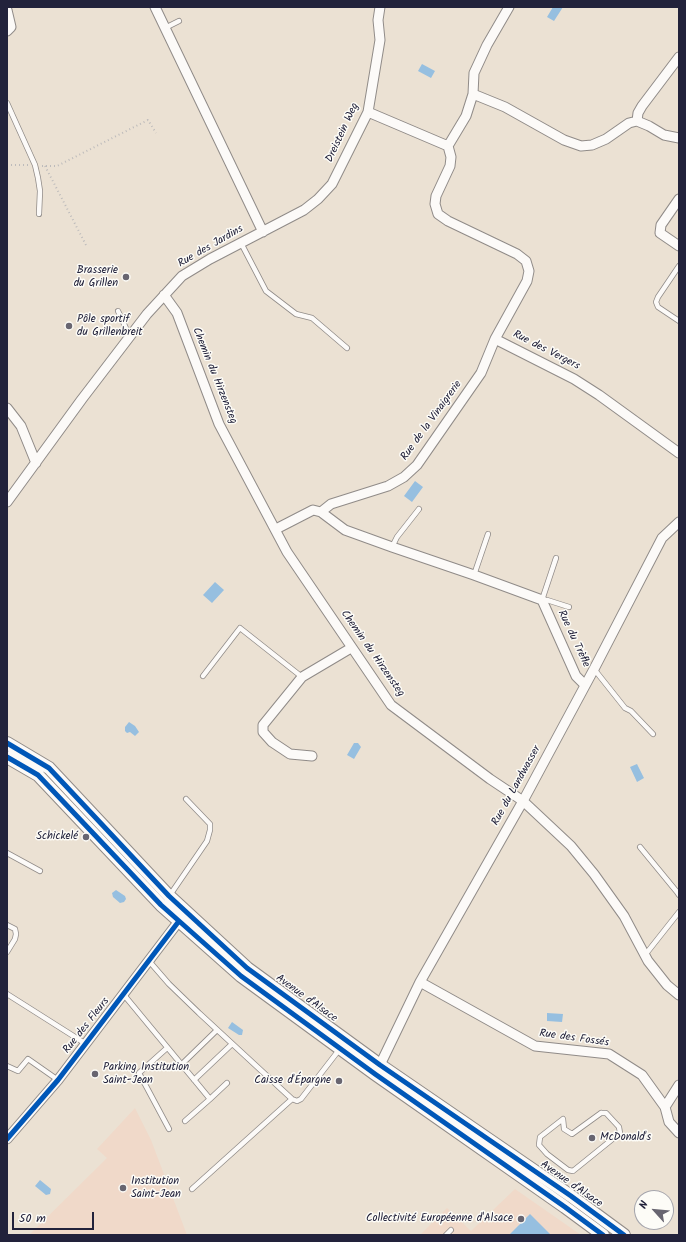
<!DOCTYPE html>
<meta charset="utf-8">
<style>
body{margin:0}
#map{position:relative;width:686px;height:1242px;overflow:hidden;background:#ebe1d3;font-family:Kalam,sans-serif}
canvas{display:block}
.frame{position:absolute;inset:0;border:8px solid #22223b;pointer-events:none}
.north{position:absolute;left:634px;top:1190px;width:40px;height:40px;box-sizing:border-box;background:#fdfcf7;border:1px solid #a5a5ac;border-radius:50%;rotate:297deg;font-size:11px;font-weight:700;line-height:16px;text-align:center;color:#22223b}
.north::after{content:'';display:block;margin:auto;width:14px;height:18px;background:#686570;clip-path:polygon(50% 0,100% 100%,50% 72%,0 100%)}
.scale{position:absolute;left:12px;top:1212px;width:82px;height:18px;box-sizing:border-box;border:2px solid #22223b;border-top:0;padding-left:5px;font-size:12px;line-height:14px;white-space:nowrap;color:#22223b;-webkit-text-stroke:3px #fdfcf7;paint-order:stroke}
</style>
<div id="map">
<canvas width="686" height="1242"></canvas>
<div class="frame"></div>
<div class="north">N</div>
<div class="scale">50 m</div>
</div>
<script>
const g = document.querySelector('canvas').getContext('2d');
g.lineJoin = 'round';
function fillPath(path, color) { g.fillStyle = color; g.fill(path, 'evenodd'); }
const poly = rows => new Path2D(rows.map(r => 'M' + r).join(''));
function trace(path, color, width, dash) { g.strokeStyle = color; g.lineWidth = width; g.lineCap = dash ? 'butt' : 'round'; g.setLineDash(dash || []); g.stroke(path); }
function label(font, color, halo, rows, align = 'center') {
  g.font = font + ' Kalam,sans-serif'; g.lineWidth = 3; g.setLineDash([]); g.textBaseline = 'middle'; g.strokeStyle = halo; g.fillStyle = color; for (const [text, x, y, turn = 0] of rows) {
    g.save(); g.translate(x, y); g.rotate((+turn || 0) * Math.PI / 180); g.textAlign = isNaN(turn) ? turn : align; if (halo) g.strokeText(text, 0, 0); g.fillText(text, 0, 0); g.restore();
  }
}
fillPath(poly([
 [135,1108,151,1140,187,1235,29,1235,107,1158,97,1149],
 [515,1189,581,1235,420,1235,447,1208,471,1231]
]), '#f0d9c9');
fillPath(poly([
 [553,7,563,7,554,21,547,17],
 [422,64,435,71,431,78,418,71],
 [415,481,423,487,412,502,404,496],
 [215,582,224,590,212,603,203,595],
 [129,722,135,726,139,732,135,736,130,732,127,733,125,731,125,727],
 [354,743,358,743,361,747,354,759,347,755],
 [637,764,644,778,637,782,630,767],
 [116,890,125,896,126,899,124,902,120,903,113,897,112,893],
 [547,1013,563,1014,562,1022,547,1021],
 [232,1022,243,1030,242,1035,239,1035,228,1028],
 [40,1180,51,1189,50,1194,46,1195,35,1186],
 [530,1214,551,1235,509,1235]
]), '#96bfe0');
const lane = poly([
 [165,28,179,21],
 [7,103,35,165,38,178,40,191,39,214],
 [241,243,266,291,296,314,312,318,347,348],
 [679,266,658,297,656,302,658,307,679,321],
 [118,311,130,337],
 [392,547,397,537,419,509],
 [556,558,542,600,547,600,569,607],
 [474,575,488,534],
 [594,669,625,708,631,711,653,734],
 [203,676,240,628,302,677],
 [640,847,677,892,679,895],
 [7,853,40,871],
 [170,895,207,841,210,830,210,824,186,799],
 [7,925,15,929,16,934,15,939,7,952],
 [645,955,679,912],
 [149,961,169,984,199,1013,292,1099,297,1101,301,1099,339,1050],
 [7,994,86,1044],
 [124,995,210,1099,185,1121],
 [167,1048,139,1073,169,1129],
 [181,1065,217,1030],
 [7,1066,18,1071,28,1059,58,1080],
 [194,1080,232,1044],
 [210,1099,227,1083],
 [601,1113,606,1113,619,1127,620,1133,573,1171,568,1170,547,1154,539,1145,540,1137,563,1119,564,1129,572,1134,601,1113],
 [192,1189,292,1099],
 [446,1235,451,1230]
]);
const street = poly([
 [155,7,263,232],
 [7,10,11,27,7,31],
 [473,94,505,107,564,140,581,146,592,145,606,139,629,123,637,121,649,126,664,135,679,138],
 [368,112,448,146,466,116,473,94,474,73,487,45,509,7],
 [637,121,638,113,642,106,679,57],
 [448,146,451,157,450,166,436,196,435,204,438,214,448,221,517,254,526,261,529,271,527,281,495,339,574,379,599,395,679,453],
 [679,199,661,225,660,233,679,246],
 [164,295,177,313,219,424,287,552,391,705,490,779,523,801,571,846,594,874,624,916,648,961,667,985,679,995],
 [7,408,21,426,36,463],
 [7,502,82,399,147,314,182,276,210,259,304,210,318,199,332,184,368,112,380,40,378,20,380,7],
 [321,512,331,504,388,486,404,477,417,465,481,373,495,339],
 [276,529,313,510,321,512,345,530,392,547,474,575,542,600,576,676,585,685],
 [312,756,290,754,272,742,263,732,263,725,302,677,351,648],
 [420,982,535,1046,609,1054,642,1075,665,1107,669,1122,679,1133],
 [380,1065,420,982,523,801,594,669,662,538,679,522],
 [665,1107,679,1085],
 [7,1139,58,1080,179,921]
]);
const secondary = poly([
 [7,743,49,768,169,896,247,968,380,1065,571,1196,624,1235],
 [7,757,38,775,161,905,241,976,375,1074,565,1207,603,1235]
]);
trace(lane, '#908b88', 6);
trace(street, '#908b88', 11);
trace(secondary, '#908b88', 14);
trace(poly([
 [7,165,28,165],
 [42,166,57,166,148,120,156,133],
 [45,166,87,247]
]), '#bdbbbb', 2, [1, 3]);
trace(lane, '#fcfaf8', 4.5);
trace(street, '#fcfaf8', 9);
trace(secondary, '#fcfaf8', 12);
trace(poly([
 [7,743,49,768,169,896,247,968,380,1065,571,1196,624,1235],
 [7,757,38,775,161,905,241,976,375,1074,565,1207,603,1235],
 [7,1139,58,1080,179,921]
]), '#0057b8', 5);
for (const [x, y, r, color] of [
 [126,277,4,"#686570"],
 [69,326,4,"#686570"],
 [86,837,4,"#686570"],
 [95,1074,4,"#686570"],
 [339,1081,4,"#686570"],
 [592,1138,4,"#686570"],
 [123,1188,4,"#686570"],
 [521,1219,4,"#686570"]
]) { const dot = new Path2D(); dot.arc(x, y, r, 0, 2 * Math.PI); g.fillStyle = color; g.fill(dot); trace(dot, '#fdfcf7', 1.5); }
label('11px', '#22223b', '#fdfcf7', [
 ["Dreistein Weg",343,133,-65],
 ["Rue des Jardins",211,247,-30],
 ["Rue des Vergers",546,351,27],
 ["Chemin du Hirzensteg",214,376,68],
 ["Rue de la Vinaigrerie",432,421,-54],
 ["Rue du Trèfle",573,639,65],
 ["Chemin du Hirzensteg",372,654,55],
 ["Rue du Landwasser",517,786,-61],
 ["Avenue d'Alsace",306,999,36],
 ["Rue des Fleurs",87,1026,-52],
 ["Rue des Fossés",574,1039,8],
 ["Avenue d'Alsace",571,1185,35]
]);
label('11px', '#22223b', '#fdfcf7', [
 ["Brasserie",118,271],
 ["du Grillen",118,284],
 ["Pôle sportif",77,320,"left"],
 ["du Grillenbreit",77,333,"left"],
 ["Schickelé",78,837],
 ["Parking Institution",103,1068,"left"],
 ["Saint-Jean",103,1081,"left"],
 ["Caisse d'Épargne",331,1081],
 ["McDonald's",600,1138,"left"],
 ["Institution",131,1182,"left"],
 ["Saint-Jean",131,1195,"left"],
 ["Collectivité Européenne d'Alsace",513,1219]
], 'right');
</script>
